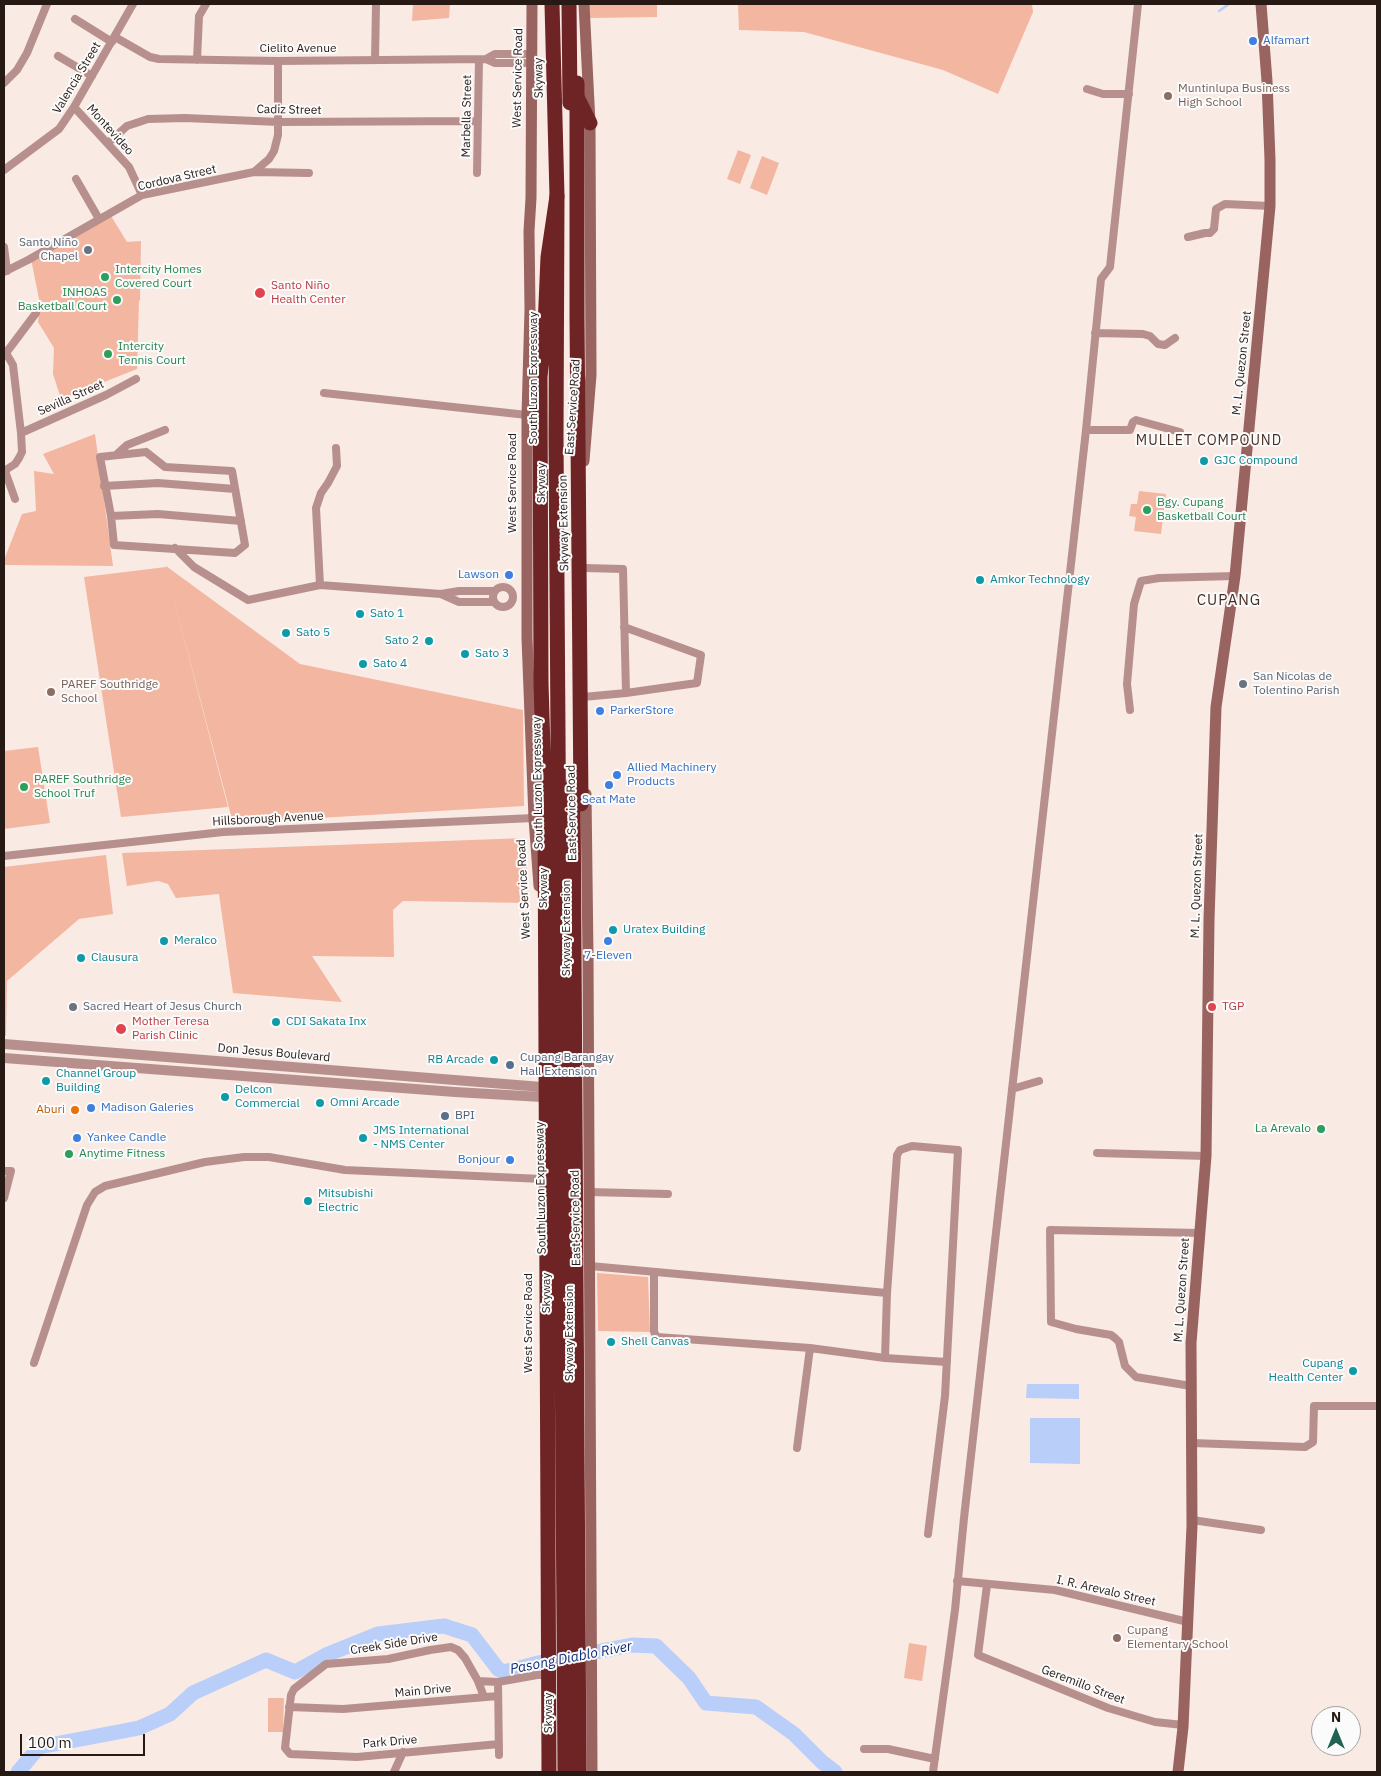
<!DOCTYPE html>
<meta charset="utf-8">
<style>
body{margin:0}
#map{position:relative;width:1381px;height:1776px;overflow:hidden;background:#f9eae4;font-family:"IBM Plex Sans",sans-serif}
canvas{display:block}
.frame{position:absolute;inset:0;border:5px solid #271a15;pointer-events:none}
.north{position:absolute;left:1311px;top:1706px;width:50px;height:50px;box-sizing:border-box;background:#fbfbfb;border:1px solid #a6a19f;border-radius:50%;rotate:0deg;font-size:14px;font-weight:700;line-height:20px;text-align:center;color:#271a15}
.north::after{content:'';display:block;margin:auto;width:18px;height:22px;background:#216353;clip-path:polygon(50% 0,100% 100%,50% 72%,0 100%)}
.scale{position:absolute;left:20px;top:1734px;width:125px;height:22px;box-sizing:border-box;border:2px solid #271a15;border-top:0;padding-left:6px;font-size:15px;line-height:18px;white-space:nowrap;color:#271a15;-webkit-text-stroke:4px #fbfbfb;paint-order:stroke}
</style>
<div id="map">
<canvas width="1381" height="1776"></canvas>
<div class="frame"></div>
<div class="north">N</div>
<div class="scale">100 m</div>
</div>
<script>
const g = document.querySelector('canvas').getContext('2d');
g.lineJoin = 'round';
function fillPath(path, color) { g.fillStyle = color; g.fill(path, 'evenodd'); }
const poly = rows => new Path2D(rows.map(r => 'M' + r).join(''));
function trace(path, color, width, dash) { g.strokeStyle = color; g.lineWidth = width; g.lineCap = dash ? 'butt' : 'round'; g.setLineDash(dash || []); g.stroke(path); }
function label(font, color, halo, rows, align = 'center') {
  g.font = font + ' "IBM Plex Sans",sans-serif'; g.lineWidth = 4; g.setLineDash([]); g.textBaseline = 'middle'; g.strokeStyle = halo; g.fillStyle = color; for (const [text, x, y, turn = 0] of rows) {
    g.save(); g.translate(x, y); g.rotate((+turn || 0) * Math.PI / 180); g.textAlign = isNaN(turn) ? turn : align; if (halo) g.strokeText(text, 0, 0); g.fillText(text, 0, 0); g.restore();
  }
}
fillPath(poly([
 [413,4,450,4,449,18,412,21],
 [589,4,657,4,657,17,589,18],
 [699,4,1032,4,1033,12,998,94,943,70,804,32,739,30,738,4],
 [738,150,751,155,740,184,727,179],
 [762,156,779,163,767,195,750,188],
 [111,216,127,242,141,241,140,300,139,301,137,369,61,399,53,374,54,348,38,322,40,304,31,259],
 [95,434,113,566,4,565,4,560,22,514,36,511,34,471,54,474,43,454],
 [1139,491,1166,494,1161,534,1134,531,1136,517,1129,516,1131,504,1137,504],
 [166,566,300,664,523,710,524,806,233,823,170,585,228,807,121,817,84,577,166,567],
 [38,747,50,823,4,829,4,751],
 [525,838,529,903,403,901,393,910,394,957,312,956,342,1002,233,993,219,894,176,898,168,884,158,881,127,886,122,853],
 [106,855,113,914,79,919,7,981,6,1036,4,1036,4,867],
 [597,1273,648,1277,650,1332,598,1331],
 [909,1643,927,1646,922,1681,904,1678],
 [268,1698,284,1698,283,1732,268,1732]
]), '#f3b6a1');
fillPath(poly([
 [1027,1384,1079,1384,1079,1399,1026,1398],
 [1030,1418,1080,1418,1080,1464,1030,1463]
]), '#b9cef8');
trace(poly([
 [1219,11,1229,4]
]), '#b9cef8', 2.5);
trace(poly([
 [18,1772,39,1747,139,1728,170,1714,193,1693,266,1660,295,1672,326,1655,378,1634,444,1626,472,1635,498,1669,504,1672,538,1663,632,1645,656,1646,689,1678,706,1703,756,1707,794,1734,822,1762,835,1772]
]), '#b9cef8', 15);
trace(poly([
 [75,19,112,42],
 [115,37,150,57,159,59,278,61,486,59,495,63,533,63],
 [58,56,92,76],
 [486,59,495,54,533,54],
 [197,60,199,16,206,4],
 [375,60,376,4],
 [4,83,17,70,27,53,47,4],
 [1087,89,1103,94,1129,94],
 [74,107,129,167,142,195],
 [108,143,127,126,148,119,185,118,279,122,478,121],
 [4,170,59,129,74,107,133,4],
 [254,172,309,173],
 [477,173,479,60],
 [76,179,99,219],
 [1188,237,1205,233,1210,233,1214,229,1216,209,1225,204,1270,206],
 [4,247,7,271],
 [4,272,28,260,142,195,254,172,269,159,274,151,278,135,278,61],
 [1095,333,1143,334,1150,336,1158,344,1165,345,1175,338],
 [4,352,6,353,13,365,21,433,22,452,19,458,15,464,4,471],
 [6,353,36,313],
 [324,393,527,415],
 [1086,430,1130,430,1133,422,1136,420,1180,432],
 [21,433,106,395,136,379],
 [146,452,165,467,232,471,245,545,235,553,114,545,111,516,100,457,146,452],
 [116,455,127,445,165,430],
 [5,471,15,499],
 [104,486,158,483,235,489],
 [111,516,158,514,241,521],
 [175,548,194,567,248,600,320,585,441,594,459,591,494,591],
 [584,568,623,569,626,693],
 [320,585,316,508,321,493,328,483,337,466,336,448],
 '493 597a10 10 0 1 1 20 0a10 10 0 1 1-20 0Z',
 [441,594,459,602,494,602],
 [583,697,626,693,697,683,701,655,624,627],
 [1130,710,1127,684,1134,604,1141,581,1159,578,1235,576],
 [4,856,223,832,534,818],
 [1012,1089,1039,1081],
 [1097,1153,1206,1156],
 [4,1171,11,1171,4,1198],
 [589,1192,668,1194],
 [590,1266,887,1293],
 [654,1272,654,1332,657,1337,810,1348,885,1358,947,1362],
 [885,1358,887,1293,897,1155,900,1150,912,1146,958,1150,945,1396,928,1534],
 [34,1363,87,1205,95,1192,105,1186,205,1162,244,1157,269,1157,345,1170,542,1179],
 [1191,1386,1136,1377,1125,1366,1119,1342,1115,1338,1111,1335,1076,1329,1051,1322,1050,1230,1200,1233],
 [1192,1443,1305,1447,1313,1442,1314,1406,1377,1406],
 [797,1448,810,1348],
 [1192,1520,1261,1530],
 [957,1581,1055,1590,1188,1622],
 [987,1585,978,1655,1108,1708,1155,1722,1183,1725],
 [478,1681,498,1682,537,1675,545,1675],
 [498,1682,499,1755],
 [484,1697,478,1681,465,1658,458,1650,451,1647,430,1650,388,1659,326,1664,294,1689,291,1695,285,1748,290,1754,357,1757,499,1744],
 [289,1707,343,1709,498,1696],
 [864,1749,888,1749,935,1759],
 [394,1772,403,1752],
 [933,1772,955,1610,964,1518,1086,430,1101,279,1110,267,1138,4]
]), '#b7908d', 8);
trace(poly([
 [4,1044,542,1087],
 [4,1058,455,1092,542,1097]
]), '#b7908d', 10);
trace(poly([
 [532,4,531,198,529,231,530,310,527,415,527,638,534,818,539,886],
 [584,461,591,375,590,123,584,4],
 [586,794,588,957,592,1772],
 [1178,1772,1183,1727,1192,1526,1191,1343,1206,1156,1209,920,1216,707,1235,576,1270,206,1270,160,1267,81,1261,4]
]), '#996360', 11);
trace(poly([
 [552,4,557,196,556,437,565,1772],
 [569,4,570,103],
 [576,95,590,123],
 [545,327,540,377,541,683,545,814,549,1772],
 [573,784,579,1772]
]), '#6e2424', 15);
trace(poly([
 [577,83,577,317,581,804],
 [545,327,548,257,557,196]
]), '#6e2424', 15);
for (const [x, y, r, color] of [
 [1253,41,5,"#3f7fe0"],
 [1168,96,5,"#8d6e63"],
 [88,250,5,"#6b7280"],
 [105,277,5,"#2e9e5b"],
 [260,293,6,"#e0444e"],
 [117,300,5,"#2e9e5b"],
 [108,354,5,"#2e9e5b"],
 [1204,461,5,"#0f9aa8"],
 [1147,510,5,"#2e9e5b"],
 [509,575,5,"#3f7fe0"],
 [980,580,5,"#0f9aa8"],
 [360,614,5,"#0f9aa8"],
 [286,633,5,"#0f9aa8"],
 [429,641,5,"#0f9aa8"],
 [465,654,5,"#0f9aa8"],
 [363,664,5,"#0f9aa8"],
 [1243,684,5,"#6b7280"],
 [51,692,5,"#8d6e63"],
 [600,711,5,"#3f7fe0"],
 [617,775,5,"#3f7fe0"],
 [609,785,5,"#3f7fe0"],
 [24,787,5,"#2e9e5b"],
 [613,930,5,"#0f9aa8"],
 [164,941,5,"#0f9aa8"],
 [608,941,5,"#3f7fe0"],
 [81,958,5,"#0f9aa8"],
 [73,1007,5,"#6b7280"],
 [1212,1007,5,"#e0444e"],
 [276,1022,5,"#0f9aa8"],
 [121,1029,6,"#e0444e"],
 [494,1060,5,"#0f9aa8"],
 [510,1065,5,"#5c6f8a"],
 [46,1081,5,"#0f9aa8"],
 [225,1097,5,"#0f9aa8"],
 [320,1103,5,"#0f9aa8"],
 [91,1108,5,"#3f7fe0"],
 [75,1110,5,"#e8710a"],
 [445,1116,5,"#5c6f8a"],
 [1321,1129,5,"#2e9e5b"],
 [77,1138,5,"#3f7fe0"],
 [363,1138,5,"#0f9aa8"],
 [69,1154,5,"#2e9e5b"],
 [510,1160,5,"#3f7fe0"],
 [308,1201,5,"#0f9aa8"],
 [611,1342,5,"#0f9aa8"],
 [1353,1371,5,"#0f9aa8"],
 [1117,1638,5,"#8d6e63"]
]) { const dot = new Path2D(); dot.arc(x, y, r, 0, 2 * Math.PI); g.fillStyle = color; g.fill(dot); trace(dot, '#fbfbfb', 2); }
label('12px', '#366cbe', '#fbfbfb', [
 ["Alfamart",1263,41],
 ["Lawson",499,575,"right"],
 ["ParkerStore",610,711],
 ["Allied Machinery",627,768],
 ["Products",627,782],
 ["Seat Mate",609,800,"center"],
 ["7-Eleven",608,956,"center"],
 ["Madison Galeries",101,1108],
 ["Yankee Candle",87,1138],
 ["Bonjour",500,1160,"right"]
], 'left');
label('12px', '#271a15', '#fbfbfb', [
 ["Cielito Avenue",298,49],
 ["Valencia Street",77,78,-59],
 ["West Service Road",518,78,-89],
 ["Skyway",539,78,-91],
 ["Cadiz Street",289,110,1],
 ["Marbella Street",467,116,-89],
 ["Montevideo",110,130,48],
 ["Cordova Street",177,178,-13],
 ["M. L. Quezon Street",1242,363,-84],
 ["South Luzon Expressway",534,378,-90],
 ["Sevilla Street",71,398,-24],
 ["East Service Road",573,407,-86],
 ["West Service Road",513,483,-90],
 ["Skyway",542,483,-90],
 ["Skyway Extension",564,523,-91],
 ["South Luzon Expressway",538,783,-91],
 ["East Service Road",572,813,-91],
 ["Hillsborough Avenue",268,819,-3],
 ["M. L. Quezon Street",1197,886,-88],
 ["Skyway",544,888,-90],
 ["West Service Road",524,889,-93],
 ["Skyway Extension",567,928,-90],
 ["Don Jesus Boulevard",274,1053,5],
 ["South Luzon Expressway",541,1188,-91],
 ["East Service Road",576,1218,-91],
 ["M. L. Quezon Street",1182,1290,-86],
 ["Skyway",547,1293,-90],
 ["West Service Road",529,1323,-90],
 ["Skyway Extension",570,1333,-90],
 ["I. R. Arevalo Street",1106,1591,13],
 ["Creek Side Drive",394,1644,-9],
 ["Geremillo Street",1083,1685,21],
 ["Main Drive",423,1691,-5],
 ["Skyway",549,1713,-90],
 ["Park Drive",390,1742,-5]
]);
label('12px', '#785e54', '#fbfbfb', [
 ["Muntinlupa Business",1178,89],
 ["High School",1178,103],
 ["PAREF Southridge",61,685],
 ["School",61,699],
 ["Cupang",1127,1631],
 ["Elementary School",1127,1645]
], 'left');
label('12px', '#5b616d', '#fbfbfb', [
 ["Santo Niño",78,243,"right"],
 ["Chapel",78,257,"right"],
 ["San Nicolas de",1253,677],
 ["Tolentino Parish",1253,691],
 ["Sacred Heart of Jesus Church",83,1007]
], 'left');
label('12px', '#27864d', '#fbfbfb', [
 ["Intercity Homes",115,270],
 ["Covered Court",115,284],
 ["INHOAS",107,293,"right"],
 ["Basketball Court",107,307,"right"],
 ["Intercity",118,347],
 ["Tennis Court",118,361],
 ["Bgy. Cupang",1157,503],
 ["Basketball Court",1157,517],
 ["PAREF Southridge",34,780],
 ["School Truf",34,794],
 ["La Arevalo",1311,1129,"right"],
 ["Anytime Fitness",79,1154]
], 'left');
label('12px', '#be3a42', '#fbfbfb', [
 ["Santo Niño",271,286],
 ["Health Center",271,300],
 ["TGP",1222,1007],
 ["Mother Teresa",132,1022],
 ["Parish Clinic",132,1036]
], 'left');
label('12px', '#0d838f', '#fbfbfb', [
 ["GJC Compound",1214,461],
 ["Amkor Technology",990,580],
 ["Sato 1",370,614],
 ["Sato 5",296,633],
 ["Sato 2",419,641,"right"],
 ["Sato 3",475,654],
 ["Sato 4",373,664],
 ["Uratex Building",623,930],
 ["Meralco",174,941],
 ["Clausura",91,958],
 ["CDI Sakata Inx",286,1022],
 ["RB Arcade",484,1060,"right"],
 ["Channel Group",56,1074],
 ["Building",56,1088],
 ["Delcon",235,1090],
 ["Commercial",235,1104],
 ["Omni Arcade",330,1103],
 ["JMS International",373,1131],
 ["- NMS Center",373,1145],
 ["Mitsubishi",318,1194],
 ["Electric",318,1208],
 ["Shell Canvas",621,1342],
 ["Cupang",1343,1364,"right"],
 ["Health Center",1343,1378,"right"]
], 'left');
label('12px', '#4e5e75', '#fbfbfb', [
 ["Cupang Barangay",520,1058],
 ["Hall Extension",520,1072],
 ["BPI",455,1116]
], 'left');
label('12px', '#c56008', '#fbfbfb', [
 ["Aburi",65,1110]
], 'right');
g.letterSpacing = '1px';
label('14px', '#492d22', '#fbfbfb', [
 ["MULLET COMPOUND",1209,441]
]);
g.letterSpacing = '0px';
label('italic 14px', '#0e2c78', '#fbfbfb', [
 ["Pasong Diablo River",571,1658,-11]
]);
g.letterSpacing = '1px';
label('15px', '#492d22', '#fbfbfb', [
 ["CUPANG",1229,601]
]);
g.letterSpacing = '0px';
</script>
